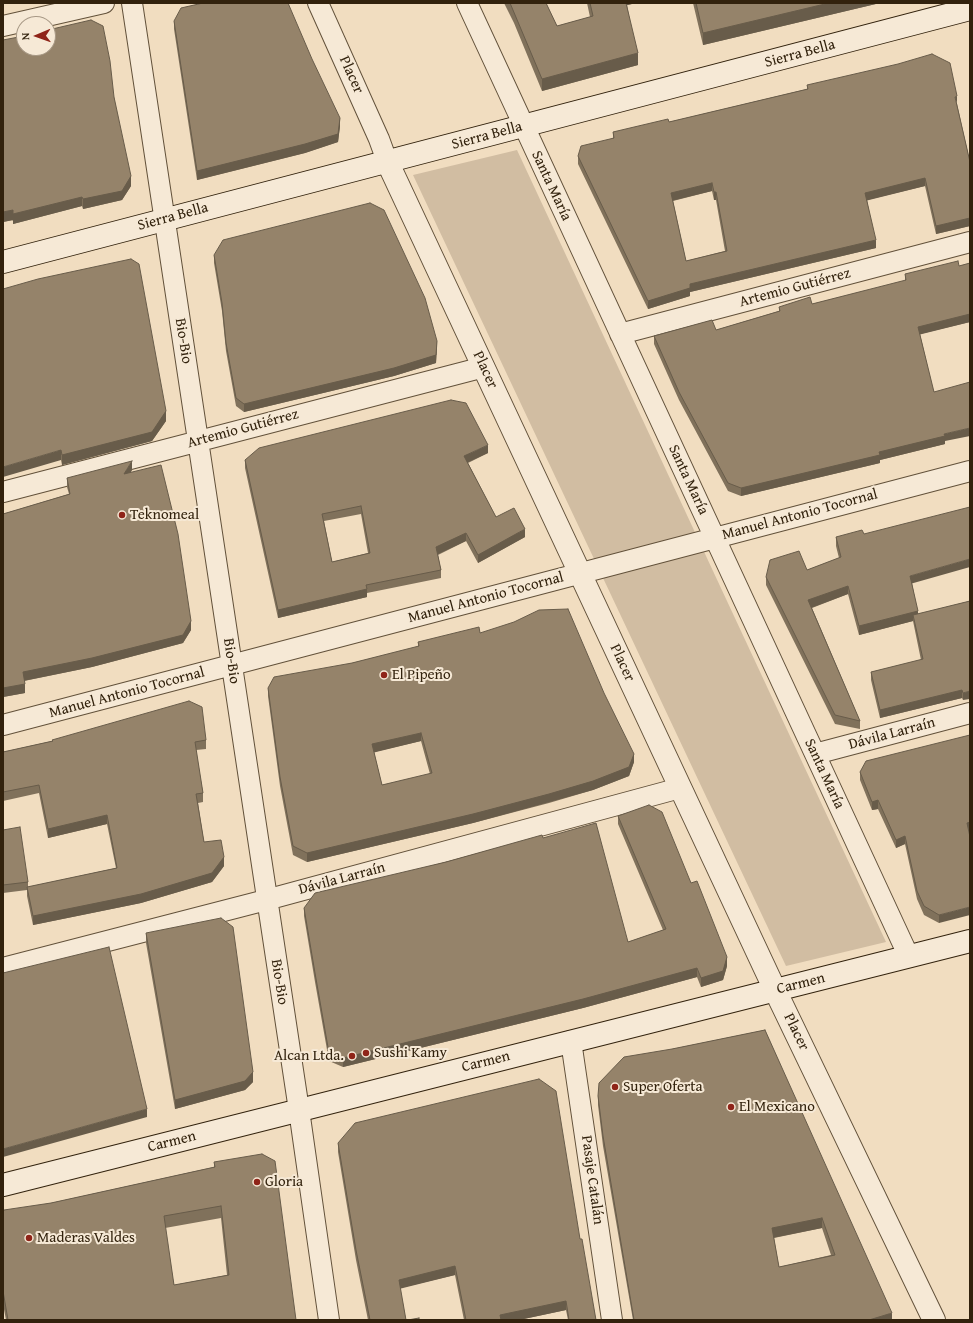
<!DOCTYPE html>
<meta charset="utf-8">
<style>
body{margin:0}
#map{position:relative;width:973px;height:1323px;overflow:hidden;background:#f1ddc0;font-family:"Gentium Book Plus",serif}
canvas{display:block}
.frame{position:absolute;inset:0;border:4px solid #32220d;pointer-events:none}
.north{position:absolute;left:16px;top:16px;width:40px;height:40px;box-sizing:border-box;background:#f6e9d6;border:1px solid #a89986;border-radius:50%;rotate:268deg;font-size:11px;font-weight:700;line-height:16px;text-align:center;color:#32220d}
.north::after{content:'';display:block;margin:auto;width:14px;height:18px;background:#8f2418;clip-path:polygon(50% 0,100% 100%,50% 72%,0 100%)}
</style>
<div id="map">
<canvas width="973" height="1323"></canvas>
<div class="frame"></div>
<div class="north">N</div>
</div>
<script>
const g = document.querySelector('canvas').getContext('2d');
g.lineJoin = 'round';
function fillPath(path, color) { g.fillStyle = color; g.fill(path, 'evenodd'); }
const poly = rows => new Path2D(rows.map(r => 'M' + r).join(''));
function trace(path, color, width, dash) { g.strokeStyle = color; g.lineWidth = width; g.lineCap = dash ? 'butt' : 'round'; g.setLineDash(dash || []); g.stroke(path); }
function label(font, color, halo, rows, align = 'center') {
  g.font = font + ' "Gentium Book Plus",serif'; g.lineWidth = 4; g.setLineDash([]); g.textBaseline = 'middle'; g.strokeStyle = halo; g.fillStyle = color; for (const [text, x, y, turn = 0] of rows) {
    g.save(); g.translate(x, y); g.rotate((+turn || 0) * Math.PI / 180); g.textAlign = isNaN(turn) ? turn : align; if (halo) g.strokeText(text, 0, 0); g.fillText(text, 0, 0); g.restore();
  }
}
fillPath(poly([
 [517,150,713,571,886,942,786,966,413,175]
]), '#d1bda2');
const minor = poly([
 [132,3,299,1110,329,1320],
 [318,3,379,139,387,161],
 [467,3,909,957],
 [3,26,104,3],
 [620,334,970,242],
 [3,492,484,367],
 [3,725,970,471],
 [815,754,970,713],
 [3,968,266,900,680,788],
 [571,1041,612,1320]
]);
const tertiary = poly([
 [387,161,775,990,934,1320]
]);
const secondary = poly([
 [3,262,970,9],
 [3,1185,970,941]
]);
trace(minor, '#62513a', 22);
trace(tertiary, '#62513a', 24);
trace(secondary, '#32220d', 24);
trace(minor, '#f6e9d6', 20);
trace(tertiary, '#f6e9d6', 22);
trace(secondary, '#f6e9d6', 22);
fillPath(poly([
 [504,3,546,3,557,26,590,17,587,3,636,3,627,5,638,65,542,91,514,23],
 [693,3,880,3,703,45],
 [174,21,340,126,338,142,305,153,197,180,174,29],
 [3,40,114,97,131,186,122,200,83,209,82,206,13,224,13,220,3,222],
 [807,85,957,104,970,162,970,226,936,234,925,186,867,200,876,248,690,292,690,296,648,309,578,164,578,156,613,138,613,132,669,122,807,89],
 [712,191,714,200,716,200,725,251,686,261,673,201],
 [214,255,437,349,436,363,394,376,244,412,236,406,226,351,222,311,214,263],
 [970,263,970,322,920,334,945,441,945,444,880,460,880,463,741,496,728,491,679,400,654,344,654,336,716,330,779,311,779,307,812,304,905,281,905,274,959,266],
 [3,289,166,421,152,441,62,465,61,460],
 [488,453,468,463,496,517,525,537,478,563,466,541,438,555,441,570,441,578,367,593,367,597,278,618,245,468,245,460],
 [361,514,368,553,332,562,324,521],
 [132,470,131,472,191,630,183,643,92,667,24,681,25,693,3,697,3,514,69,494,67,487,67,478],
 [864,534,912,583,918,614,970,601,963,700,962,698,880,718,871,680,871,672,921,660,913,621,859,635,848,594,812,608,860,721,860,729,835,724,766,585,766,577,807,570,839,558,836,546,836,537],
 [480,633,634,762,629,776,593,790,549,803,473,823,307,862,293,855,280,786,268,696,268,688,352,663,418,647,418,642],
 [421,741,430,774,382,785,374,752],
 [970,735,970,830,969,831,939,923,924,915,917,899,905,844,896,848,878,809,872,810,860,780,860,772],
 [52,740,206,740,206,749,196,750,203,793,203,802,198,803,204,842,224,866,212,882,141,903,33,925,27,896,27,890,3,893,3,830,28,882,28,887,116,868,107,824,48,838,39,793,3,801,3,752,52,741],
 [618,816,691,883,727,966,723,980,701,987,697,977,583,1008,343,1067,329,1061,315,982,304,916,304,908,446,862,543,838,628,942,663,930,618,824],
 [146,933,253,1082,245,1090,175,1109,146,943],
 [765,1030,892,1320,633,1320,603,1146,598,1105,598,1096,672,1049],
 [822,1228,831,1255,779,1267,774,1238],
 [338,1143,580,1239,596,1320,568,1320,566,1310,519,1320,464,1320,455,1275,400,1288,406,1320,368,1320,356,1260,338,1152],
 [214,1162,296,1320,6,1320,3,1304,3,1212,51,1203,214,1167],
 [221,1218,227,1275,174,1285,165,1228]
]), '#80715b');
fillPath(poly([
 [624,3,636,3,624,6],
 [829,3,880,3,703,45,703,33],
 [638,53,638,65,542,91,542,79],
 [957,96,957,104,955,97],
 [340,118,340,126,338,142,305,153,197,180,197,171],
 [131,176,131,186,122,200,83,209,83,199],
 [925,178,925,186,865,201,865,193],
 [712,183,712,191,671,201,671,193],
 [714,192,716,192,716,200,714,200],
 [82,197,82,206,13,224,13,214],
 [13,210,13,220,3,222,3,212],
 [970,218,970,226,936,234,936,226],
 [876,240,876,248,690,292,690,296,648,309,648,301,690,284],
 [970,314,970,322,918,335,918,327],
 [437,341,436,363,394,376,244,412,244,404],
 [166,411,166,421,152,441,62,465,62,455],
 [970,428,970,436,945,441,945,444,880,460,880,463,741,496,741,488,879,452,944,434],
 [488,445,488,453,464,464,464,456],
 [61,450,61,460,3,477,3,467],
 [132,461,132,470,124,482,124,474],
 [525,529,525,537,478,563,478,555],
 [466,533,466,541,436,555,436,547],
 [970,559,970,567,910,584,910,576],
 [848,586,848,594,808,609,808,600],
 [367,589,367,597,278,618,278,610],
 [918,611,918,619,913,615,913,621,859,635,859,626],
 [191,621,191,630,183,643,92,667,23,681,23,672],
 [25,684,25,693,3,697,3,688],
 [962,690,962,698,880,718,880,710],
 [970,691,970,699,963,700,963,693],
 [421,733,421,741,372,753,372,744],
 [634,754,634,762,629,776,593,790,473,823,307,862,307,853],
 [878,800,878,809,872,810,872,802],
 [107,815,107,824,48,838,48,829],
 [970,822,970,830,967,831,967,823],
 [905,836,905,844,896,848,896,840],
 [224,857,224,866,212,882,141,903,33,925,33,916],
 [970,907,970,915,939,923,939,915],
 [727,957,727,966,723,980,701,987,701,978],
 [697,968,697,977,583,1008,343,1067,343,1058],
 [253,1072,253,1082,245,1090,175,1109,175,1100],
 [147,1109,147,1117,3,1157,3,1149],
 [822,1218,822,1228,772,1238,772,1228],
 [455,1266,455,1275,399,1289,399,1280],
 [566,1301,566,1310,519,1320,500,1320,500,1315],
 [892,1313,892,1320,869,1320]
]), '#685c4a');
const building = poly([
 [203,3,288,3,312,59,340,118,338,134,305,144,197,171,174,21,181,8,203,3],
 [510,3,546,3,557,26,593,16,590,3,626,3,638,53,542,79,510,3],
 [696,3,829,3,703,33,696,3],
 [91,20,103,26,110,61,114,97,131,176,122,191,83,199,82,197,13,214,13,210,3,212,3,40,24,36,24,48,48,48,48,30,91,20],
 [932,54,950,63,957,96,955,97,970,162,970,218,936,226,925,178,865,193,876,240,690,284,690,288,648,301,578,156,581,146,614,138,613,132,668,119,669,122,808,89,807,85,898,64,932,54],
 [712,183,714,192,716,192,727,251,686,261,671,193,712,183],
 [370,203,384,210,425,298,437,341,436,355,394,368,244,404,236,398,226,343,222,303,214,255,223,240,370,203],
 [131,259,139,264,166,411,152,432,62,455,61,450,3,467,3,289,38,279,131,259],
 [958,261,959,266,970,263,970,314,918,327,934,392,970,382,970,428,944,434,945,436,879,452,880,455,741,488,728,483,679,392,654,336,712,320,716,330,780,311,779,307,810,297,812,304,906,280,905,274,958,261],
 [451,400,466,403,488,445,464,456,496,517,514,508,525,529,478,555,466,533,436,547,441,570,366,585,367,589,278,610,245,460,259,448,451,400],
 [361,506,370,553,332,562,322,514,361,506],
 [132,461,124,474,161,465,178,534,191,621,183,635,92,658,23,672,25,684,3,688,3,514,70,494,67,478,132,461],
 [970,507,970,559,910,576,918,611,859,626,848,586,808,600,860,721,835,715,766,577,770,560,799,551,807,570,841,557,836,537,862,530,864,534,970,507],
 [970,601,970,691,963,693,962,690,880,710,871,672,923,659,913,615,970,601],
 [568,609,604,693,634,754,629,767,593,781,549,794,473,814,307,853,293,846,280,777,268,688,274,677,352,663,419,646,418,642,479,627,480,633,514,622,539,610,568,609],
 [421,733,432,773,382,785,372,744,421,733],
 [189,701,202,707,206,740,195,742,203,793,196,794,204,842,221,840,224,857,212,873,141,894,33,916,27,887,117,868,107,815,48,829,39,785,3,792,3,752,53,741,52,740,189,701],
 [970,735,970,822,967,823,970,837,970,907,939,915,924,906,917,891,905,836,896,840,878,800,872,802,860,772,866,761,970,735],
 [649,805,662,812,691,883,697,881,727,957,723,971,701,978,697,968,583,999,343,1058,329,1053,315,973,304,908,315,893,446,862,542,835,543,838,596,823,628,942,666,929,618,816,649,805],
 [20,827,28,882,3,885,3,830,20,827],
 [221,918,233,927,253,1072,245,1081,175,1100,146,933,221,918],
 [109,947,147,1109,3,1149,3,973,109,947],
 [765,1030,892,1313,869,1320,634,1320,603,1136,598,1096,599,1083,624,1057,672,1049,765,1030],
 [822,1218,835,1255,779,1267,772,1228,822,1218],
 [539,1079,556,1091,580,1239,582,1239,596,1320,569,1320,566,1301,500,1315,501,1320,466,1320,455,1266,399,1280,406,1320,370,1320,356,1250,338,1143,355,1123,539,1079],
 [262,1154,275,1161,296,1320,8,1320,3,1291,3,1212,4,1210,51,1203,215,1167,214,1162,262,1154],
 [221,1206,229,1275,174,1285,164,1216,221,1206],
 [419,1318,419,1320,408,1320,419,1318]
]);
fillPath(building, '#95836a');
trace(building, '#685c4a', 1);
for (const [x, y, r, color] of [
 [122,515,4,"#8f2418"],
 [384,675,4,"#8f2418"],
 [366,1053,4,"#8f2418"],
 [352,1056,4,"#8f2418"],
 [615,1087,4,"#8f2418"],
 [731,1107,4,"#8f2418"],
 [257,1182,4,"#8f2418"],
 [29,1238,4,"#8f2418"]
]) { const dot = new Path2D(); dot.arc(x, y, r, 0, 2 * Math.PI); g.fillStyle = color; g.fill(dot); trace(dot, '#f6e9d6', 1.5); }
label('15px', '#32220d', '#f6e9d6', [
 ["Sierra Bella",800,54,-15],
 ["Placer",351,75,66],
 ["Sierra Bella",487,136,-15],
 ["Santa María",551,186,65],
 ["Sierra Bella",173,217,-15],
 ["Artemio Gutiérrez",795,288,-15],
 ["Bio-Bio",183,341,81],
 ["Placer",485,370,65],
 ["Artemio Gutiérrez",243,429,-15],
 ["Santa María",688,480,65],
 ["Manuel Antonio Tocornal",800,515,-15],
 ["Manuel Antonio Tocornal",486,598,-15],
 ["Bio-Bio",231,661,82],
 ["Placer",622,663,65],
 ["Manuel Antonio Tocornal",127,693,-15],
 ["Dávila Larraín",892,734,-15],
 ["Santa María",824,774,65],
 ["Dávila Larraín",342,879,-15],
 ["Bio-Bio",279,982,81],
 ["Carmen",801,984,-14],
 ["Placer",796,1032,64],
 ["Carmen",486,1062,-14],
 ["Carmen",172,1142,-14],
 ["Pasaje Catalán",592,1180,82]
]);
label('15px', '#32220d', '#f6e9d6', [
 ["Teknomeal",130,515],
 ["El Pipeño",392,675],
 ["Sushi Kamy",374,1053],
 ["Alcan Ltda.",344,1056,"right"],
 ["Super Oferta",623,1087],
 ["El Mexicano",739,1107],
 ["Gloria",265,1182],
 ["Maderas Valdes",37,1238]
], 'left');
</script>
